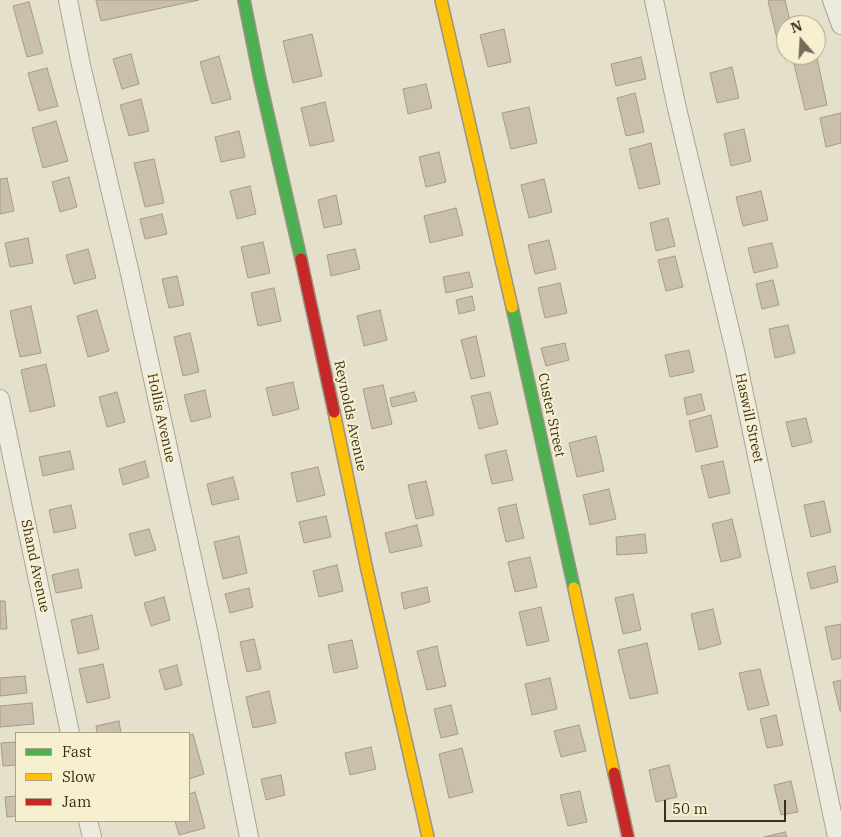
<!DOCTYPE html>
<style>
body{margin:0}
#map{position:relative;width:841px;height:837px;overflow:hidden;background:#e5e0cb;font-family:"IBM Plex Serif",serif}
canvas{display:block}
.legend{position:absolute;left:15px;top:732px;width:175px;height:90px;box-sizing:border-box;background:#f7f0d0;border:1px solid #aba288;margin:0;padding:6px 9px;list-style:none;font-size:15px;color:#3a2e1c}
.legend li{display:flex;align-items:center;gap:10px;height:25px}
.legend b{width:25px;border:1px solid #aba288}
.north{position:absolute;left:776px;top:15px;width:50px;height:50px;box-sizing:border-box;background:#f7f0d0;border:1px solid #aba288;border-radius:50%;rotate:341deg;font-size:14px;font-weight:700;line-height:20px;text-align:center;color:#3a2e1c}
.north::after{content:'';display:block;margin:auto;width:18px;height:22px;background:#766c59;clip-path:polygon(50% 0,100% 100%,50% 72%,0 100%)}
.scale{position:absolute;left:664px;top:800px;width:122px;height:22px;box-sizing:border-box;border:2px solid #3a2e1c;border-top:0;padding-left:6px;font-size:15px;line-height:18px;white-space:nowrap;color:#3a2e1c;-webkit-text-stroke:4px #f7f0d0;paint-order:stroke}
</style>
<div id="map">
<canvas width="841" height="837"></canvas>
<ul class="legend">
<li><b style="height:6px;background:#4caf50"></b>Fast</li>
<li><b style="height:6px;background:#ffc107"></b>Slow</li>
<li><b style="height:6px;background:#c62828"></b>Jam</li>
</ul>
<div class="north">N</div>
<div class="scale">50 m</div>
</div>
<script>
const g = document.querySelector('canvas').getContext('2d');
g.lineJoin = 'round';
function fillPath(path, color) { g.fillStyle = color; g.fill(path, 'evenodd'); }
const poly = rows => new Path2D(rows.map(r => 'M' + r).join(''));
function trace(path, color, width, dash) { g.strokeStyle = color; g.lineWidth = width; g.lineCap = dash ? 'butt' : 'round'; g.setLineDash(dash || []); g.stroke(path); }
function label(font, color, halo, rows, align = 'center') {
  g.font = font + ' "IBM Plex Serif",serif'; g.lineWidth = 4; g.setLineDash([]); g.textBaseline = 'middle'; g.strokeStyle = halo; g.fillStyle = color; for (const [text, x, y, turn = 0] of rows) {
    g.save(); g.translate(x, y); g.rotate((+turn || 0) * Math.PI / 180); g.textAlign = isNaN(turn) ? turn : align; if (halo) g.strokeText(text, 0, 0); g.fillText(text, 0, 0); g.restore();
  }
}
const building = poly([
 [96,0,199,0,101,21,96,0],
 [772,0,785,0,791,25,786,25,786,50,780,51,768,1,772,0],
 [29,2,43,53,27,57,13,6,29,2],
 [504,29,511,62,488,67,480,35,504,29],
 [312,34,322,76,293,83,283,41,312,34],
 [131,54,139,84,122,89,113,59,131,54],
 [219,56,231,99,212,104,200,62,219,56],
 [641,57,646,79,616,86,611,64,641,57],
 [817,58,827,105,805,110,794,64,817,58],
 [732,67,739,98,717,103,710,73,732,67],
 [47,68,58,106,39,111,28,73,47,68],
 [426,84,432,108,408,114,403,89,426,84],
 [635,93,644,132,626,136,617,98,635,93],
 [141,99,149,131,129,136,120,105,141,99],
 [325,102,334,141,310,146,301,108,325,102],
 [529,107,537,143,511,149,502,113,529,107],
 [841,113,841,143,826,147,820,118,841,113],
 [56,121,68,161,43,168,32,128,56,121],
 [744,129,751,161,731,166,724,134,744,129],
 [239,131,245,157,221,162,215,137,239,131],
 [651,143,660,184,639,189,629,149,651,143],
 [439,152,446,182,426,187,419,157,439,152],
 [154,159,164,203,145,207,134,163,154,159],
 [69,177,77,207,60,212,52,182,69,177],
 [7,178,14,211,0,214,0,179,7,178],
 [544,179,552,212,529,218,521,185,544,179],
 [250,186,256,214,237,219,230,191,250,186],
 [761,191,768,220,743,226,736,197,761,191],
 [336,195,342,224,324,228,318,200,336,195],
 [456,208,463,235,430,243,424,216,456,208],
 [162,214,167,234,145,239,140,219,162,214],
 [668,218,675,246,656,251,650,223,668,218],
 [28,238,33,263,10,267,5,243,28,238],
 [549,240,556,269,535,274,528,245,549,240],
 [263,242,270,273,248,278,241,247,263,242],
 [772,243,778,267,754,273,748,248,772,243],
 [88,249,96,278,74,284,66,255,88,249],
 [355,249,360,269,331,276,327,255,355,249],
 [675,256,683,287,666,291,658,260,675,256],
 [469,272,473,287,446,293,443,277,469,272],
 [177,276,184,305,169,308,162,279,177,276],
 [773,280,779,305,762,309,756,284,773,280],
 [560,283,567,313,545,318,538,288,560,283],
 [274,288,281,321,258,326,251,293,274,288],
 [472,296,475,310,459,314,456,300,472,296],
 [31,306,41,353,20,357,10,311,31,306],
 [97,310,109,351,88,357,77,316,97,310],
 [380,310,387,340,364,346,357,316,380,310],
 [788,325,795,353,775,358,769,329,788,325],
 [190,333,199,372,183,376,174,337,190,333],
 [476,336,485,376,471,379,461,340,476,336],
 [565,343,569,360,546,366,541,348,565,343],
 [689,350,694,372,670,377,665,355,689,350],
 [46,364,55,406,30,412,21,370,46,364],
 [293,382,299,409,273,416,266,388,293,382],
 [383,385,392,424,372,429,363,389,383,385],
 [205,390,211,417,191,422,184,395,205,390],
 [117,392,125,422,107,427,99,397,117,392],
 [414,392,417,401,392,407,390,398,414,392],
 [490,392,498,424,479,429,471,396,490,392],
 [701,394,705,410,687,415,684,398,701,394],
 [711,415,718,447,696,452,689,421,711,415],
 [806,418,812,442,792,447,786,422,806,418],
 [596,436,604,471,577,477,569,443,596,436],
 [506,450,513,480,492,484,485,455,506,450],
 [70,451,74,469,43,476,39,457,70,451],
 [145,461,149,477,123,485,119,469,145,461],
 [723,461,730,493,709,498,701,466,723,461],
 [318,467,325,495,297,502,291,473,318,467],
 [233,477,239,499,212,505,207,484,233,477],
 [426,481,434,515,416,519,408,485,426,481],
 [609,489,616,519,590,525,583,495,609,489],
 [824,501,831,532,811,537,804,505,824,501],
 [516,504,524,538,506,542,498,508,516,504],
 [71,505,76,528,54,533,49,510,71,505],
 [326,516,331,537,304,543,299,522,326,516],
 [732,519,741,557,721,562,712,524,732,519],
 [417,525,422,546,390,553,385,533,417,525],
 [149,529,156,550,135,556,129,534,149,529],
 [645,534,647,553,617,555,616,537,645,534],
 [239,536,247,573,223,579,214,542,239,536],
 [530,557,537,587,515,592,508,562,530,557],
 [337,565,343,591,319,597,313,571,337,565],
 [835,566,838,582,811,589,807,573,835,566],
 [78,569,82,588,56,593,52,575,78,569],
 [427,587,430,602,404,609,401,593,427,587],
 [249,588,253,607,230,613,225,594,249,588],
 [633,594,641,630,623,634,615,598,633,594],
 [164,597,170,620,151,626,144,603,164,597],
 [0,601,5,601,7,629,0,629,0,601],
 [541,607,549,641,527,646,519,612,541,607],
 [713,609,721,644,699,650,691,614,713,609],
 [92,615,99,649,78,654,71,620,92,615],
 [841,624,841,658,832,660,825,627,841,624],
 [254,639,261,669,247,672,240,642,254,639],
 [352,640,358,668,334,673,328,645,352,640],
 [647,643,658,693,630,699,618,650,647,643],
 [437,646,446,686,427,690,417,651,437,646],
 [103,664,110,698,87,703,79,669,103,664],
 [177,665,182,685,165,690,159,670,177,665],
 [760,669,769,705,748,710,739,673,760,669],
 [25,676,27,693,0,696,0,678,25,676],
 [550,678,557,709,532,715,525,684,550,678],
 [841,680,841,711,840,711,833,682,841,680],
 [269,691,276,723,253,728,246,697,269,691],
 [32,703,34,724,0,727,0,706,32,703],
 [451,705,458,734,441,738,434,709,451,705],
 [776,715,783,745,767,748,760,719,776,715],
 [119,721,121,733,97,733,96,726,119,721],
 [579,725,586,751,561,757,554,731,579,725],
 [193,734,204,774,189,779,189,735,193,734],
 [16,742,16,765,3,766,1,743,16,742],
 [371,747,376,769,350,775,345,753,371,747],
 [462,748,473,792,449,798,439,754,462,748],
 [669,765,677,797,656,802,649,770,669,765],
 [281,775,285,795,266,800,261,779,281,775],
 [791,781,798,812,781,815,774,785,791,781],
 [580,791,587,822,568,826,560,795,580,791],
 [195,792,205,828,179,835,175,821,189,821,189,794,195,792],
 [16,796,16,816,7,817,5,797,16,796],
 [785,832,787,837,764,837,785,832]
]);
fillPath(building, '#cabeac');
trace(building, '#a59b8a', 1);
const street = poly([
 [68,0,81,65,129,269,208,631,249,837],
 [654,0,676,104,735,351,837,837],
 [832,0,841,25],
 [0,399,70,733],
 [88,821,92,837]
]);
const fast = poly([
 [244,0,260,80,301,259],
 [512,307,574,588]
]);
const slow = poly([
 [441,0,512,307],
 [334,412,367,570,428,837],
 [574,588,614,773]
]);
const jam = poly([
 [301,259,334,412],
 [614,773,628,837]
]);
trace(street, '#aaa495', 20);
trace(fast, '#9a9485', 14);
trace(slow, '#9a9485', 14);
trace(jam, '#9a9485', 14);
trace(street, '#edeade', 18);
trace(fast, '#4caf50', 11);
trace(slow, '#ffc107', 11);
trace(jam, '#c62828', 11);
label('14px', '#3a2e1c', '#f7f0d0', [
 ["Custer Street",551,415,78],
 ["Reynolds Avenue",350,416,78],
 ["Hollis Avenue",161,418,78],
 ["Haswill Street",749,418,78],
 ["Shand Avenue",35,566,78]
]);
</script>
